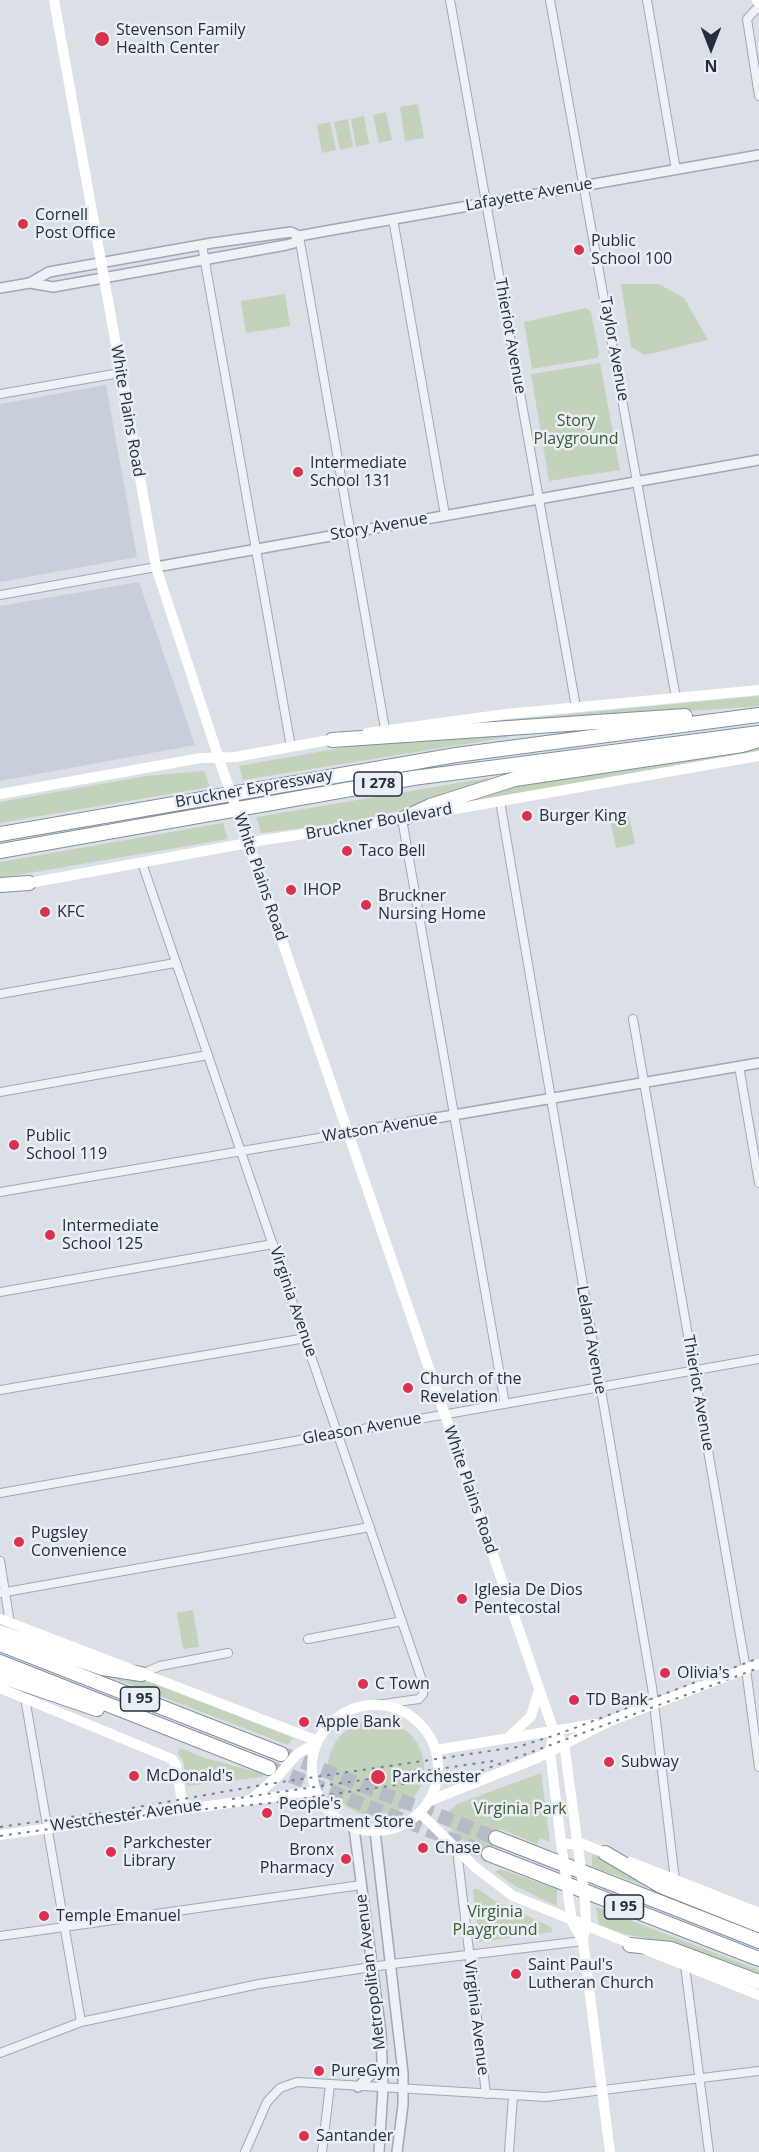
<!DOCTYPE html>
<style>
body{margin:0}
#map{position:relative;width:759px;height:2152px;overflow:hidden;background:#dbe0e7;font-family:"Open Sans",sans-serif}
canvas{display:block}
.north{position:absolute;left:681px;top:18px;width:60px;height:60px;-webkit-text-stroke:4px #eaeff5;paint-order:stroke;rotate:180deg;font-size:16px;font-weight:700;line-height:24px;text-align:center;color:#242e3f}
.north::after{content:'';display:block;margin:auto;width:21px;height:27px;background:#242e3f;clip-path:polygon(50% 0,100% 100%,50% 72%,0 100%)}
</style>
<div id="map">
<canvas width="759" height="2152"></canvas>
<div class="north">N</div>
</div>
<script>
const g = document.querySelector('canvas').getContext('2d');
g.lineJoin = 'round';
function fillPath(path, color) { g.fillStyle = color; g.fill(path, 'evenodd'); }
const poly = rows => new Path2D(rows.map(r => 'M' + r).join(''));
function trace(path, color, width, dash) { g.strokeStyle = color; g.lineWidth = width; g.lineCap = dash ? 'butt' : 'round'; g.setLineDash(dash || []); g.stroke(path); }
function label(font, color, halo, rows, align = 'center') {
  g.font = font + ' "Open Sans",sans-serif'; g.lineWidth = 5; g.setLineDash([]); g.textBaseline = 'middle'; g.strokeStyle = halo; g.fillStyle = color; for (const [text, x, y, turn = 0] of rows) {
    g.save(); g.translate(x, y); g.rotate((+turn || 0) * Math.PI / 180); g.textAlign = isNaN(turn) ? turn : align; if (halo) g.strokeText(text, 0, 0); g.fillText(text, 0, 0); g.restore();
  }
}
fillPath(poly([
 [106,385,137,557,0,582,0,404],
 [139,582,195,745,0,781,0,606]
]), '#c9cfda');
fillPath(poly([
 [418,104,424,138,405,141,400,107],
 [386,112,392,140,379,143,373,115],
 [364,116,369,144,356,147,351,119],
 [348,119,353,147,340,150,334,122],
 [330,122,336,150,322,153,317,125],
 [621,284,659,284,684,298,708,340,645,355,631,347],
 [285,294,290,326,246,333,241,301],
 [586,308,591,312,599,353,597,358,532,369,524,322],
 [600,363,620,470,549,481,531,374],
 [759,696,759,706,747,707,466,726,465,724],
 [509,733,508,737,497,739,243,780,239,766,385,740],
 [759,747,759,751,475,801,475,796,525,780],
 [204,771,210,787,0,823,0,802,146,776],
 [488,778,488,781,390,813,351,822,261,833,256,817],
 [629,816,635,844,616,848,610,820],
 [223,823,228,839,0,878,0,862],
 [193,1610,199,1647,183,1649,177,1613],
 [103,1674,151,1682,293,1738,288,1745],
 '328 1768a48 48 0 1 1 96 0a48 48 0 1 1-96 0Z',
 [180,1748,205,1758,264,1774,262,1777,187,1786,183,1761,178,1753],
 [541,1773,550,1842,540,1838,537,1844,500,1829,486,1863,441,1819,457,1804],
 [592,1854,608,1861,673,1896,592,1867],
 [500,1869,557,1889,557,1906,515,1886,495,1872],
 [473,1889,478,1889,495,1901,551,1927,552,1932,479,1942],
 [596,1907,759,1970,759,1976,673,1943,624,1934,599,1925]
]), '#c2d2bb');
trace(poly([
 [283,1754,496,1838],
 [271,1768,489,1854]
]), '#b6bcc5', 14, [14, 7]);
const minor = poly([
 [450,0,576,707],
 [550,0,676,698],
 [647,0,676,170],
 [759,6,747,19,759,96],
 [393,219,445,515],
 [299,236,385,729],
 [202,245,291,747],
 [0,394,120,373],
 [0,595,156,567],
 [500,801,652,1687,675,1880],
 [402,819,505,1404],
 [142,863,424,1686,423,1694,419,1699,376,1705],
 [0,994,175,963],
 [633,1019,746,1669,759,1767],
 [739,1066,759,1183],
 [0,1092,208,1055],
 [0,1192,348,1133],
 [0,1292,273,1244],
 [0,1390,306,1338],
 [0,1493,759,1359],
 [0,1561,10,1623],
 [0,1593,370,1527],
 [308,1639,402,1621],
 [141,1674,160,1666,228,1653],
 [25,1698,81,2022],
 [457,1850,486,2094],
 [0,1936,361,1885],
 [685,1966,709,2152],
 [0,2053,81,2022,259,1984,392,1964,583,1941],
 [245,2152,267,2102,280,2088,297,2082,546,2097,759,2071],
 [322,2152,330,2085],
 [509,2152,513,2096]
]);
const tertiary = poly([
 [30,283,53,287,103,278,286,245,294,243,299,236,326,231,759,155],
 [0,288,30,283,49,272,212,243,291,232,299,236],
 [156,567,759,460],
 [348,1133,759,1063],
 [354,1828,381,2033,383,2088,379,2152],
 [375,1831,403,2073,403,2105,397,2152],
 [358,2087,381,2065]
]);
const motorway = poly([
 [332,740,685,716],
 [402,819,430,806,515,779,742,745,759,740],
 [0,834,456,755,759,715],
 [0,851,413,778,759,733],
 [0,885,29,883],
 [0,1632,102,1668,141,1674],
 [0,1644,281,1754],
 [0,1662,269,1768],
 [0,1676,97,1709],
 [496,1838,759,1941],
 [605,1853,661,1886,759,1925],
 [489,1854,759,1959],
 [630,1945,671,1949,759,1982]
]);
trace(minor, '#a0a7b1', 10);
trace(tertiary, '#a0a7b1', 12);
trace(motorway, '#818ea0', 16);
trace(minor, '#eef1f5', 8);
trace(tertiary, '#eef1f5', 9);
trace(poly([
 [54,0,156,567,223,771],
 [757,0,759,3],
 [367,733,506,714,759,690],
 [0,794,201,758,235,757,340,738],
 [244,830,554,1732,564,1743,580,1862],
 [24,884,264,840,352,827,759,756],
 [0,1619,318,1741],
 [0,1688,172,1759,176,1765,183,1808],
 '312 1768a63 63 0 1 1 126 0a63 63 0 1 1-126 0Z',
 [554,1732,550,1751,562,1850],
 [510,1736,531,1716,539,1690],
 [436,1750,595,1724],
 [252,1799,279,1775,296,1755,317,1742],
 [429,1801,537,1758,610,1721,759,1664],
 [420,1813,475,1867,513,1896,759,1995],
 [0,1835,316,1791],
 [562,1844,583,1844,610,1855],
 [630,1862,759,1913],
 [568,1894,572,1922,583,1941],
 [585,1901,586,1922,583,1941,610,2152]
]), '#fff', 10);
trace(motorway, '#fff', 14);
trace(poly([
 [232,1799,493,1761],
 [132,1808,268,1784,517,1747,556,1735,759,1658],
 [0,1827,105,1812],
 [0,1836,161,1813,271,1803,472,1774,759,1668]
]), '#738093', 2, [3, 6]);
trace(poly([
 [223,771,244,830],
 [563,1855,568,1894],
 [580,1862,585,1901]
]), '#fff', 10);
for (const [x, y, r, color] of [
 [102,39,8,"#dc314e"],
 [23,224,6,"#dc314e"],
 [579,250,6,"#dc314e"],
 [298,472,6,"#dc314e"],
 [527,816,6,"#dc314e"],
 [347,851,6,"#dc314e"],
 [291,890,6,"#dc314e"],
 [366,905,6,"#dc314e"],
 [45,912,6,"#dc314e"],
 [14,1145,6,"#dc314e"],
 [50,1235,6,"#dc314e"],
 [408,1388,6,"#dc314e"],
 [19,1542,6,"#dc314e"],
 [462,1599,6,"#dc314e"],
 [665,1673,6,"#dc314e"],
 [363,1684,6,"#dc314e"],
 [574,1700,6,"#dc314e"],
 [304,1722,6,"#dc314e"],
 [609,1762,6,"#dc314e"],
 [134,1776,6,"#dc314e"],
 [378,1777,8,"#dc314e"],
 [267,1813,6,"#dc314e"],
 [423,1848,6,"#dc314e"],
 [111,1852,6,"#dc314e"],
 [346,1859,6,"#dc314e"],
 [44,1916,6,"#dc314e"],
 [516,1974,6,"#dc314e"],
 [319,2071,6,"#dc314e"],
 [304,2136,6,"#dc314e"]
]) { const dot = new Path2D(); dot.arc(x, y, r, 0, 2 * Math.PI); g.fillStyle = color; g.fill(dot); trace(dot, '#eaeff5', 2); }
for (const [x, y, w] of [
 [378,784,48],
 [140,1699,39],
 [624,1907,39]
]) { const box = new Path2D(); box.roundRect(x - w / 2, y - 12, w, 24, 4.5); g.fillStyle = '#eaeff5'; g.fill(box); trace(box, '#242e3f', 1.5); }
label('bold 15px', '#242e3f', null, [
 ["I 278",378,784],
 ["I 95",140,1699],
 ["I 95",624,1907]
]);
label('16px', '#242e3f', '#eaeff5', [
 ["Stevenson Family",116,30],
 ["Health Center",116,48],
 ["Cornell",35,215],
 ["Post Office",35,233],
 ["Public",591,241],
 ["School 100",591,259],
 ["Intermediate",310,463],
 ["School 131",310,481],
 ["Burger King",539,816],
 ["Taco Bell",359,851],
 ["IHOP",303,890],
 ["Bruckner",378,896],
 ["Nursing Home",378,914],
 ["KFC",57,912],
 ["Public",26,1136],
 ["School 119",26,1154],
 ["Intermediate",62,1226],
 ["School 125",62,1244],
 ["Church of the",420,1379],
 ["Revelation",420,1397],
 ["Pugsley",31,1533],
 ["Convenience",31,1551],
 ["Iglesia De Dios",474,1590],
 ["Pentecostal",474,1608],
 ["Olivia's",677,1673],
 ["C Town",375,1684],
 ["TD Bank",586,1700],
 ["Apple Bank",316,1722],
 ["Subway",621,1762],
 ["McDonald's",146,1776],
 ["Parkchester",392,1777],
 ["People's",279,1804],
 ["Department Store",279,1822],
 ["Parkchester",123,1843],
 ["Library",123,1861],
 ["Chase",435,1848],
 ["Bronx",334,1850,"right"],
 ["Pharmacy",334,1868,"right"],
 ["Temple Emanuel",56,1916],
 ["Saint Paul's",528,1965],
 ["Lutheran Church",528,1983],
 ["PureGym",331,2071],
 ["Santander",316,2136]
], 'left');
label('16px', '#242e3f', '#eaeff5', [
 ["Lafayette Avenue",529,195,-10],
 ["Thieriot Avenue",510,336,80],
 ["Taylor Avenue",614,349,80],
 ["White Plains Road",127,411,80],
 ["Story Avenue",379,527,-10],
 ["Bruckner Expressway",254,789,-10],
 ["Bruckner Boulevard",379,822,-10],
 ["White Plains Road",260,877,71],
 ["Watson Avenue",380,1128,-9],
 ["Virginia Avenue",293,1302,71],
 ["Leland Avenue",591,1340,80],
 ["Thieriot Avenue",698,1393,80],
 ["Gleason Avenue",362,1429,-10],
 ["White Plains Road",470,1490,71],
 ["Westchester Avenue",126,1816,-8],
 ["Metropolitan Avenue",371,1972,-97],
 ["Virginia Avenue",476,2018,83]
]);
label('16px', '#395c30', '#eaeff5', [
 ["Story",576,421],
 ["Playground",576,439],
 ["Virginia Park",520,1809],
 ["Virginia",495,1912],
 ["Playground",495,1930]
]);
</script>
